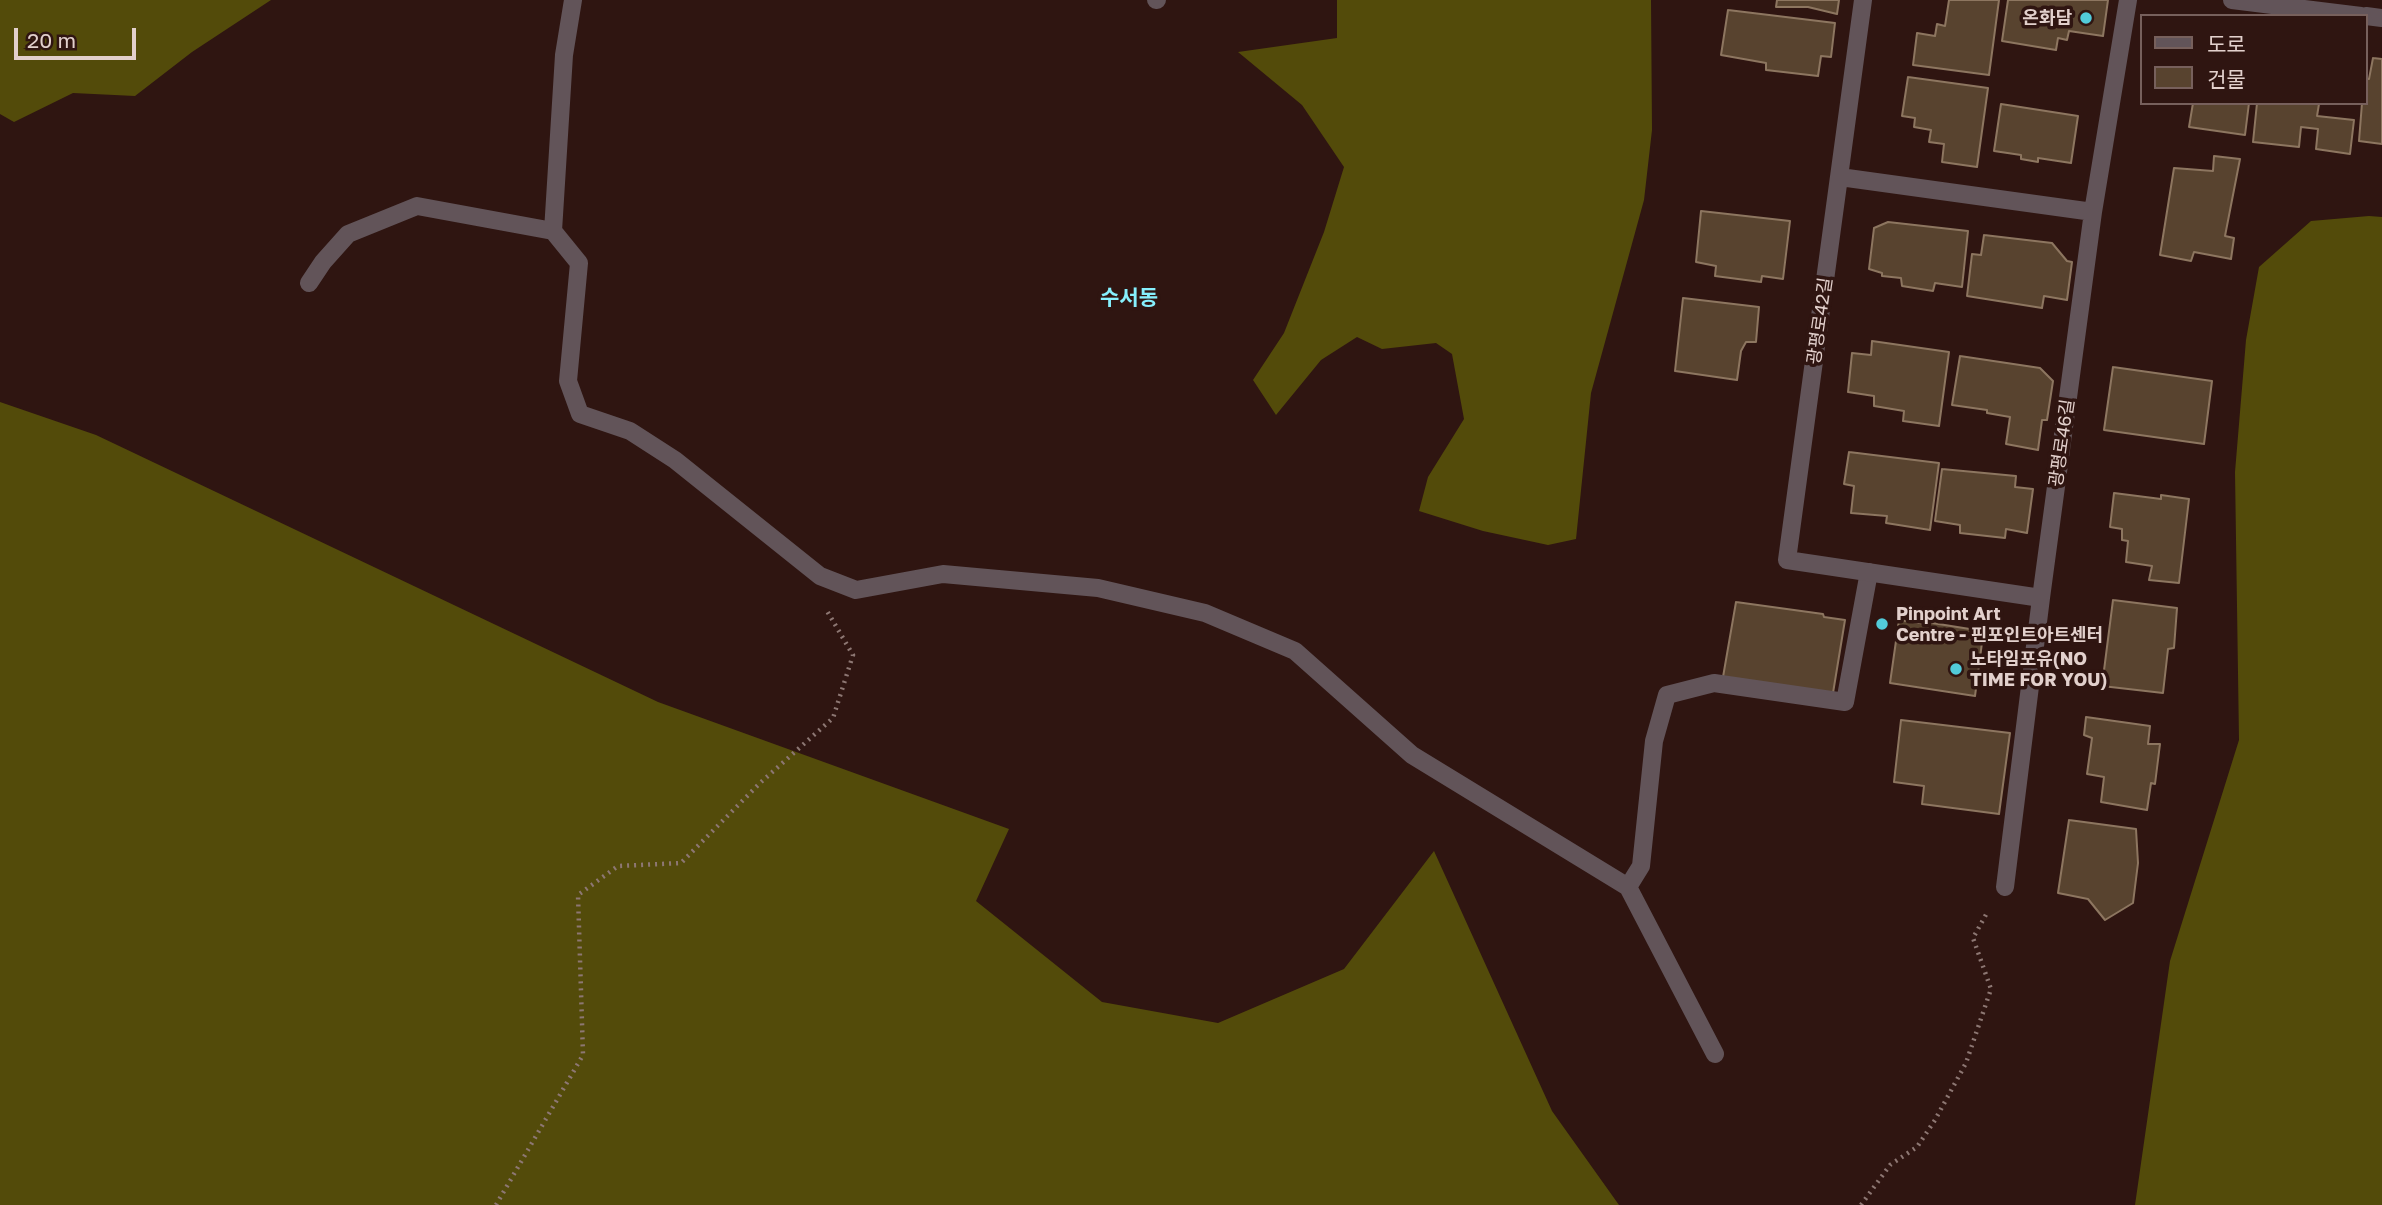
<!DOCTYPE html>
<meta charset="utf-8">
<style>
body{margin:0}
#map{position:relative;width:2382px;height:1205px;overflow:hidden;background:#2f1511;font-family:"Golos Text","Noto Sans KR",sans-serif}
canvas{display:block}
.legend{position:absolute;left:2140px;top:14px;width:228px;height:91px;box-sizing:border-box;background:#2f1511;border:2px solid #77605c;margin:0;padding:9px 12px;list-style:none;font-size:21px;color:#e2d0cc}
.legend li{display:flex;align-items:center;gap:14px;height:35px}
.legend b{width:35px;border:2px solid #77605c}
.scale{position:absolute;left:14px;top:28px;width:122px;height:32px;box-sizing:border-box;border:4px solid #e2d0cc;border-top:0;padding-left:9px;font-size:21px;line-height:24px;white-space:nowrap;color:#e2d0cc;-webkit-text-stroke:5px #2f1511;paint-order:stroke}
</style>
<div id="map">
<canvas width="2382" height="1205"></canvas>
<ul class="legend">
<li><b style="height:9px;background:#625459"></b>도로</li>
<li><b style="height:19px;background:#58432f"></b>건물</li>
</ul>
<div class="scale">20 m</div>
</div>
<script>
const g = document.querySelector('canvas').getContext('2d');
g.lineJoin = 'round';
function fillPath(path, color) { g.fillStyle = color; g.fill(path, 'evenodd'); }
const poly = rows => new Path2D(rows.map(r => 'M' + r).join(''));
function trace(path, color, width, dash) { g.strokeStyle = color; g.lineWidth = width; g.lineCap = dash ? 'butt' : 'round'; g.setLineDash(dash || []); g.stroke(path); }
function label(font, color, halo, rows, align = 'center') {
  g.font = font + ' "Golos Text","Noto Sans KR",sans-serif'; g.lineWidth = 7; g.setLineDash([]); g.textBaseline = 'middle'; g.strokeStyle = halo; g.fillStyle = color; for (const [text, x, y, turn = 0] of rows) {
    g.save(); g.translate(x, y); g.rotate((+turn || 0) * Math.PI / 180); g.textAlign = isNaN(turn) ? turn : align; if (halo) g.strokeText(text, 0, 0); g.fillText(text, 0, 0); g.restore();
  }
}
fillPath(poly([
 [0,0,271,0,192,52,135,96,73,93,14,122,0,114],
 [1337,0,1651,0,1652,130,1644,200,1591,393,1576,539,1548,545,1483,531,1419,511,1428,477,1464,419,1452,354,1436,343,1382,349,1357,337,1321,360,1276,415,1253,380,1284,333,1324,232,1344,167,1302,105,1238,52,1337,38],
 [2369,216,2382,217,2382,1205,2135,1205,2170,961,2239,740,2235,472,2246,340,2259,267,2311,221],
 [0,402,96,435,658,702,1009,829,976,901,1102,1002,1218,1023,1344,969,1434,851,1552,1111,1619,1205,0,1205]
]), '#534b0a');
const building = poly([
 [1777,0,1839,0,1837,14,1808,7,1776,7,1777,0],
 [1949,0,1999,0,1989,75,1913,65,1917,33,1935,36,1937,24,1945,26,1949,0],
 [2008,0,2108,0,2103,36,2069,31,2067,40,2058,38,2056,50,2002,41,2008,0],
 [1728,10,1835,23,1831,57,1821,56,1818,76,1766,70,1766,63,1721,55,1728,10],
 [2373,58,2382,59,2382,144,2359,141,2362,103,2366,103,2366,79,2369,79,2373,58],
 [1908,77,1988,88,1977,167,1942,162,1944,144,1929,142,1931,130,1914,127,1915,118,1902,116,1908,77],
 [2193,103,2249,103,2245,135,2189,127,2193,103],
 [2257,103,2319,104,2317,116,2354,120,2350,154,2316,149,2318,129,2301,127,2299,147,2253,142,2257,103],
 [2001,104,2078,116,2071,163,2038,158,2038,162,2021,159,2021,155,1994,151,2001,104],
 [2214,156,2240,159,2225,236,2234,238,2231,259,2194,252,2191,261,2160,255,2174,168,2213,171,2214,156],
 [1701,211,1790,221,1783,279,1762,276,1761,282,1715,276,1716,266,1696,262,1701,211],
 [1888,222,1968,231,1962,287,1935,283,1933,291,1902,286,1901,278,1882,276,1882,273,1869,269,1874,228,1888,222],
 [1984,235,2052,243,2067,261,2072,262,2067,300,2044,296,2042,308,1967,296,1972,254,1981,255,1984,235],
 [1683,298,1759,307,1756,342,1746,342,1741,351,1737,380,1675,371,1683,298],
 [1872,341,1949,352,1939,426,1903,421,1904,411,1874,406,1874,396,1848,392,1852,353,1871,355,1872,341],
 [1960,356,2040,368,2053,381,2047,420,2042,420,2038,450,2006,444,2010,417,1987,413,1987,410,1952,405,1960,356],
 [2113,367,2212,381,2204,444,2104,430,2113,367],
 [1849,452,1939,463,1930,530,1886,523,1887,516,1851,513,1854,486,1844,484,1849,452],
 [1942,469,2016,476,2015,487,2033,489,2027,533,2006,529,2005,538,1960,533,1960,525,1935,521,1942,469],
 [2114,493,2161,499,2161,495,2189,499,2179,583,2149,580,2152,566,2126,562,2128,541,2122,540,2122,529,2110,527,2114,493],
 [2113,600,2177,608,2174,648,2168,649,2163,693,2102,686,2113,600],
 [1736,602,1823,614,1824,617,1845,620,1833,693,1723,677,1736,602],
 [1899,620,1926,624,1926,622,1976,630,1976,633,1983,635,1975,696,1890,683,1899,620],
 [2086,717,2150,726,2148,744,2160,744,2155,784,2151,783,2147,810,2101,802,2104,777,2087,774,2092,738,2084,735,2086,717],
 [1901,720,2010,733,1999,814,1922,804,1924,786,1894,782,1901,720],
 [2069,820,2136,829,2138,863,2133,903,2105,920,2088,899,2058,893,2069,820]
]);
fillPath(building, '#58432f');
trace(building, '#8d7660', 2);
trace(poly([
 [496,1205,583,1055,578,895,618,866,681,863,760,783,833,718,853,655,827,611],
 [1861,1205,1890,1165,1917,1147,1935,1120,1966,1063,1991,989,1973,938,1988,911]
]), '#8d7773', 4.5, [2, 5]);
trace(poly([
 [573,0,564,55,553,231,579,263,568,381,580,414,630,431,675,460,820,576,856,590,943,574,1098,588,1205,613,1295,651,1412,755,1628,887,1715,1054],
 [309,283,323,262,348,234,417,206,553,231],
 [1628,887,1641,866,1654,741,1667,695,1714,683,1845,702,1869,572]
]), '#625459', 18);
trace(poly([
 [1156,0,1157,0],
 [1863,0,1787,560,2041,598],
 [2232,0,2361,16],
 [2366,16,2382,18],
 [1840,177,2093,212],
 [2005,887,2041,598,2093,212,2128,0]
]), '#625459', 18);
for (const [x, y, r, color] of [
 [2086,18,7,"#52cbd9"],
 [1882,624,7,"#52cbd9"],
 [1956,669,7,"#52cbd9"]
]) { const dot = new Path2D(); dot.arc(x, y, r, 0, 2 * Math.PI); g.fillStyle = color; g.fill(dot); trace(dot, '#2f1511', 2.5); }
label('bold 18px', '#e2d0cc', '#2f1511', [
 ["온화담",2072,18,"right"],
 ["Pinpoint Art",1896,614],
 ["Centre - 핀포인트아트센터",1896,635],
 ["노타임포유(NO",1970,659],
 ["TIME FOR YOU)",1970,680]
], 'left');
label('18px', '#e2d0cc', '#2f1511', [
 ["광평로42길",1820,321,-82],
 ["광평로46길",2062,443,-82]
]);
label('bold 21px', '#86f0fd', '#2f1511', [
 ["수서동",1129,298]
]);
</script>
